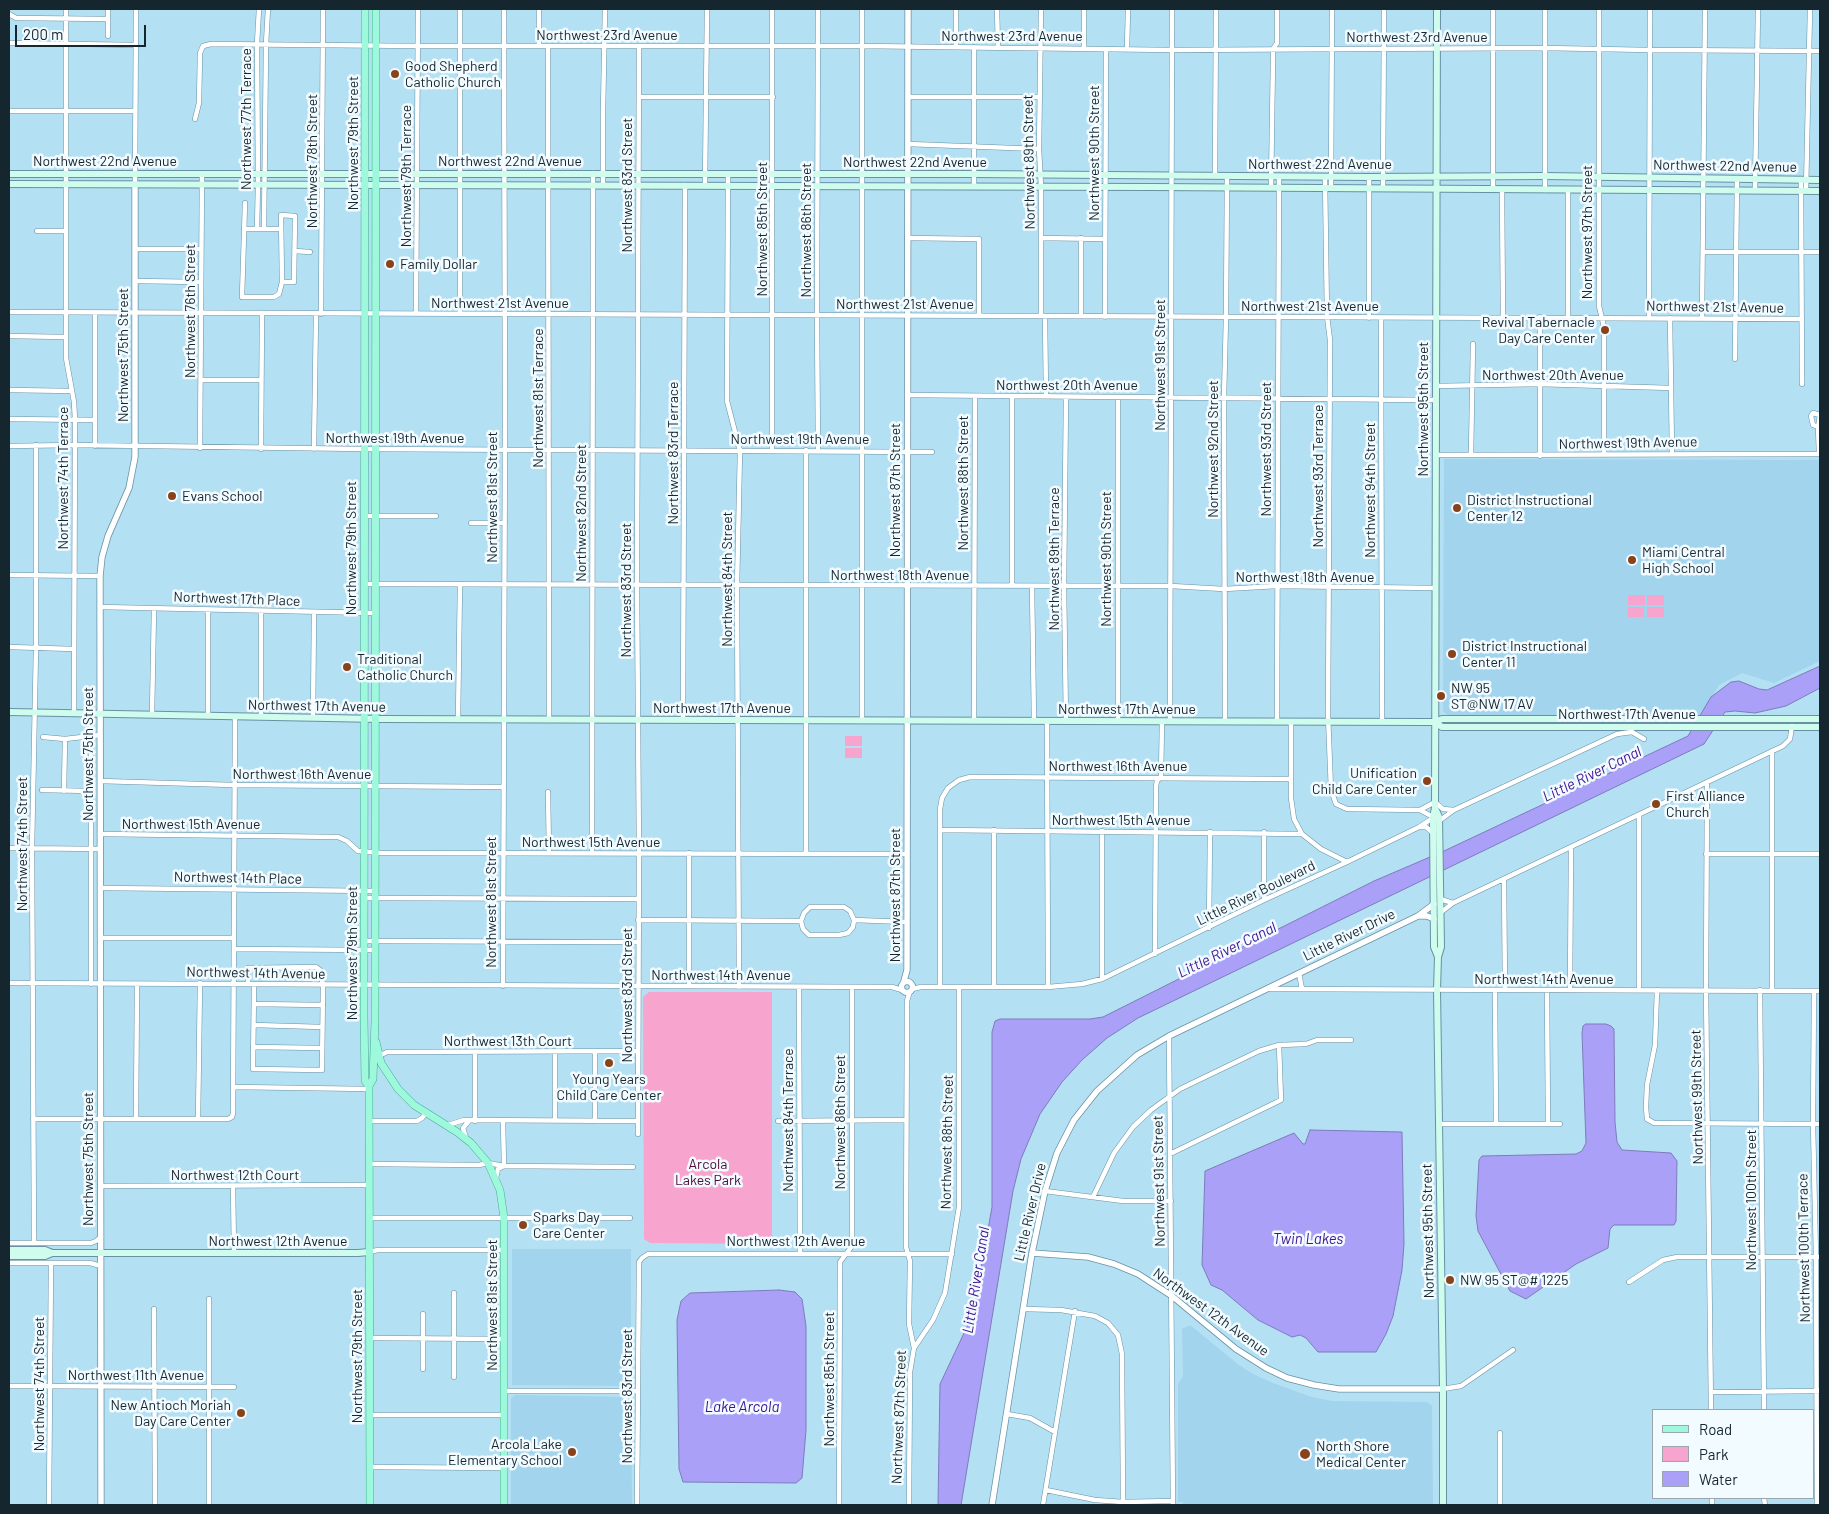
<!DOCTYPE html>
<style>
body{margin:0}
#map{position:relative;width:1829px;height:1514px;overflow:hidden;background:#b4e0f4;font-family:Barlow,sans-serif}
canvas{display:block}
.frame{position:absolute;inset:0;border:10px solid #15262e;pointer-events:none}
.legend{position:absolute;left:1652px;top:1409px;width:162px;height:90px;box-sizing:border-box;background:#f2fbff;border:1px solid #9aa6ab;margin:0;padding:6px 9px;list-style:none;font-size:15px;color:#15262e}
.legend li{display:flex;align-items:center;gap:10px;height:25px}
.legend b{width:25px;border:1px solid #9aa6ab}
.scale{position:absolute;left:15px;top:25px;width:131px;height:22px;box-sizing:border-box;border:2px solid #15262e;border-top:0;padding-left:6px;font-size:15px;line-height:18px;white-space:nowrap;color:#15262e;-webkit-text-stroke:4px #f2fbff;paint-order:stroke}
</style>
<div id="map">
<canvas width="1829" height="1514"></canvas>
<div class="frame"></div>
<ul class="legend">
<li><b style="height:6px;background:#9ef9dc"></b>Road</li>
<li><b style="height:14px;background:#f7a5ce"></b>Park</li>
<li><b style="height:14px;background:#aaa0f8"></b>Water</li>
</ul>
<div class="scale">200 m</div>
</div>
<script>
const g = document.querySelector('canvas').getContext('2d');
g.lineJoin = 'round';
function fillPath(path, color) { g.fillStyle = color; g.fill(path, 'evenodd'); }
const poly = rows => new Path2D(rows.map(r => 'M' + r).join(''));
function trace(path, color, width, dash) { g.strokeStyle = color; g.lineWidth = width; g.lineCap = dash ? 'butt' : 'round'; g.setLineDash(dash || []); g.stroke(path); }
function label(font, color, halo, rows, align = 'center') {
  g.font = font + ' Barlow,sans-serif'; g.lineWidth = 5; g.setLineDash([]); g.textBaseline = 'middle'; g.strokeStyle = halo; g.fillStyle = color; for (const [text, x, y, turn = 0] of rows) {
    g.save(); g.translate(x, y); g.rotate((+turn || 0) * Math.PI / 180); g.textAlign = isNaN(turn) ? turn : align; if (halo) g.strokeText(text, 0, 0); g.fillText(text, 0, 0); g.restore();
  }
}
fillPath(poly([
 [1444,459,1820,460,1820,661,1774,683,1742,673,1719,685,1701,715,1447,715,1443,711],
 [512,1249,631,1249,631,1386,512,1385],
 [1190,1325,1239,1365,1253,1374,1273,1383,1312,1397,1332,1401,1427,1402,1432,1406,1433,1505,1183,1505,1183,1502,1178,1502,1178,1384,1183,1376,1182,1329],
 [515,1395,631,1397,632,1505,511,1505,511,1399]
]), '#a2d4ed');
fillPath(poly([
 [1628,595,1645,595,1645,605,1628,605],
 [1647,595,1664,595,1664,605,1647,605],
 [1627,607,1644,607,1644,617,1628,617],
 [1647,607,1664,607,1664,617,1647,617],
 [845,736,862,736,862,746,845,746],
 [845,748,862,748,862,758,845,758],
 [649,992,772,992,772,1244,650,1243,644,1239,643,997]
]), '#f7a5ce');
const water = poly([
 [1820,666,1820,688,1786,706,1755,713,1735,711,1725,712,1704,744,1138,1018,1107,1038,1082,1060,1062,1082,1040,1114,1021,1159,1013,1191,961,1505,938,1505,940,1384,973,1314,992,1207,992,1032,995,1021,1000,1019,1090,1019,1103,1017,1374,881,1444,851,1688,736,1711,697,1731,682,1739,681,1759,689,1767,690,1820,666],
 [1586,1024,1606,1024,1611,1026,1614,1029,1615,1122,1617,1142,1622,1150,1671,1153,1677,1161,1676,1221,1674,1225,1614,1225,1610,1229,1608,1248,1576,1264,1526,1299,1510,1291,1478,1231,1476,1216,1479,1160,1482,1156,1576,1154,1582,1151,1586,1143,1582,1033,1583,1026,1586,1024],
 [1310,1130,1402,1132,1404,1244,1402,1270,1393,1316,1386,1334,1376,1352,1318,1352,1306,1338,1300,1335,1292,1337,1258,1320,1222,1290,1211,1285,1202,1265,1205,1171,1294,1133,1303,1144,1305,1144,1310,1130],
 [779,1290,795,1292,802,1299,806,1326,806,1430,802,1478,796,1483,683,1482,679,1469,677,1320,681,1301,690,1293,779,1290]
]);
fillPath(water, '#aaa0f8');
trace(water, '#7d7bbb', 1);
const minor = poly([
 [66,9,66,358,74,402,75,420,74,713],
 [108,9,108,36],
 [539,9,539,46],
 [997,9,998,47],
 [1599,9,1599,306,1604,327,1604,455],
 [9,14,16,18,108,19],
 [9,43,136,45],
 [548,46,549,720],
 [956,47,956,9],
 [974,47,974,186],
 [1084,48,1084,9],
 [1127,49,1128,9],
 [639,97,773,97],
 [908,97,1039,97],
 [9,111,135,111],
 [195,119,199,103,200,53,203,46,211,44,418,46,862,46,1172,50,1544,48,1650,50,1820,51],
 [908,144,1039,149],
 [728,174,727,401,740,451,737,586,739,987],
 [1215,176,1216,9],
 [1325,177,1327,316,1330,340,1328,715,1331,790,1336,804,1347,809,1420,810,1435,802,1443,809,1454,810],
 [1801,179,1802,384],
 [135,184,136,9],
 [603,185,603,112,605,9],
 [705,185,707,9],
 [1271,188,1273,59,1273,49,1277,43,1277,9],
 [1331,188,1332,9],
 [1383,188,1384,9],
 [1493,188,1493,9],
 [1502,189,1503,317],
 [1545,190,1545,9],
 [1755,191,1758,9],
 [1806,191,1810,9],
 [245,203,242,297,274,297,279,294,282,282,281,215,295,216,294,282,282,282],
 [244,229,281,229],
 [257,229,258,185,257,44,259,9],
 [264,229,266,44,268,9],
 [37,231,65,231],
 [907,238,979,239,979,316],
 [1041,238,1104,239],
 [135,249,201,249],
 [295,251,310,252],
 [1703,252,1820,252],
 [135,281,201,282],
 [9,312,1802,319],
 [95,313,95,446],
 [321,314,323,9],
 [416,314,418,9],
 [460,314,460,9],
 [1041,316,1041,187,1039,149,1041,9],
 [1045,316,1046,396],
 [1081,316,1081,238],
 [1105,317,1106,49],
 [1540,317,1540,456],
 [1568,317,1568,190],
 [1369,318,1369,177],
 [1381,318,1382,722],
 [1649,318,1650,9],
 [1670,318,1672,453],
 [1702,318,1705,9],
 [9,336,65,337],
 [1735,359,1737,178],
 [201,380,261,380],
 [1436,386,1539,384,1671,388],
 [9,390,72,391],
 [907,395,1436,400],
 [1118,397,1118,721],
 [9,419,95,420],
 [1818,427,1813,425,1811,416,1813,413,1820,415,1818,427,1819,454],
 [9,446,75,445,364,449,932,452],
 [200,448,202,174],
 [261,449,262,313],
 [314,449,316,314],
 [772,450,772,9],
 [806,450,806,853],
 [818,451,817,315,818,9],
 [1436,455,1820,454],
 [1471,455,1473,344],
 [364,516,436,516],
 [471,523,505,523],
 [9,575,100,576],
 [364,584,1171,586,1224,589,1277,586,1435,588],
 [1012,586,1012,396],
 [1032,586,1034,721],
 [100,607,374,613],
 [208,610,208,716],
 [9,647,74,649],
 [152,715,154,608],
 [261,717,261,611],
 [313,718,314,612],
 [458,719,460,584],
 [683,720,685,185],
 [862,720,862,9],
 [974,721,975,396],
 [1047,721,1048,987],
 [1066,721,1064,586,1066,397],
 [1170,721,1172,9],
 [1225,722,1224,398,1226,317,1227,176],
 [1277,722,1279,176],
 [1291,722,1291,798,1294,819,1302,834,1321,849,1347,862],
 [43,737,65,739,91,736],
 [100,781,233,785,504,787],
 [1707,782,1706,990,1711,1410],
 [42,790,91,791],
 [64,791,65,739],
 [548,792,549,853],
 [1420,810,1433,817],
 [1439,821,1454,810,1617,734,1632,732,1644,739],
 [1419,827,1426,827,1433,833],
 [940,830,1302,834],
 [994,830,994,987],
 [1102,831,1102,979],
 [100,834,338,837,347,841,358,851,381,853,907,854],
 [9,848,100,849],
 [592,853,593,173],
 [1706,854,1820,854],
 [1504,880,1505,990],
 [101,888,375,891],
 [364,898,638,899],
 [1440,899,1453,903],
 [1264,900,1264,832],
 [810,907,844,907,850,911,854,920,853,927,848,933,839,935,809,935,803,929,801,921,804,913,810,907],
 [1440,913,1453,903,1783,746,1790,739,1792,726],
 [638,920,801,921],
 [854,920,907,922],
 [1209,928,1210,832],
 [101,938,234,938],
 [364,941,638,942],
 [234,949,375,950],
 [1155,954,1156,786,1157,781,1161,777,1162,721],
 [1299,973,1302,989],
 [9,983,892,987,902,990],
 [91,984,91,736,100,735],
 [248,984,248,968,316,967,320,970,323,985,322,1070,253,1069,254,984],
 [503,986,505,422,504,9],
 [689,986,689,853],
 [799,987,800,1253],
 [940,987,940,809,942,798,948,788,959,780,970,777,1291,779],
 [912,989,921,987,1048,987,1082,984,1102,979,1264,900,1347,862,1419,827,1433,818],
 [1269,989,1820,991],
 [1495,990,1496,1123],
 [1547,990,1548,1124],
 [1570,990,1571,847],
 [1639,990,1639,815],
 [1657,990,1655,1045,1647,1085,1646,1107,1647,1119,1654,1123,1820,1124],
 [1760,990,1764,1410],
 [1772,990,1772,751],
 [1814,991,1813,1124,1816,1257,1817,1505],
 [254,1004,323,1005],
 [254,1025,322,1027],
 [1169,1036,1173,1505],
 [253,1047,322,1048],
 [379,1056,387,1052,638,1051],
 [234,1087,369,1089],
 [33,1119,228,1119,232,1117,233,1113,235,717],
 [136,1119,137,984],
 [198,1119,200,983],
 [369,1121,417,1121,422,1118,426,1113],
 [475,1121,475,1052],
 [503,1121,504,1166],
 [555,1121,555,1052],
 [595,1121,595,1052],
 [778,1121,906,1120],
 [1439,1124,1560,1124],
 [448,1125,464,1120,638,1121],
 [638,1134,639,854,637,585,639,46],
 [466,1138,463,1128,469,1121],
 [1170,1154,1281,1100,1279,1045],
 [369,1164,479,1165,488,1163,504,1166,633,1167],
 [496,1178,498,1169,504,1166],
 [100,1186,369,1185],
 [233,1186,234,1253],
 [1045,1191,1123,1201,1171,1201],
 [1093,1197,1114,1153,1133,1127,1151,1110,1180,1089,1259,1051,1279,1045,1306,1044,1317,1040,1351,1040],
 [369,1218,630,1218],
 [34,1242,32,848,36,648,36,445],
 [9,1243,91,1243,96,1241,101,1237],
 [369,1252,378,1250,504,1250],
 [9,1263,90,1263,101,1266],
 [1629,1282,1663,1260,1677,1257,1820,1257],
 [154,1309,155,1505],
 [1024,1309,1061,1310,1095,1316,1108,1323,1118,1335,1122,1354,1123,1502],
 [423,1314,423,1369],
 [369,1338,504,1339],
 [914,1348,933,1320,945,1293,959,1207,959,987],
 [454,1377,454,1293],
 [9,1386,234,1387],
 [1443,1389,1461,1386,1513,1350],
 [504,1391,638,1391],
 [1711,1392,1820,1391],
 [1007,1414,1030,1418,1055,1432],
 [370,1415,504,1415],
 [1500,1433,1500,1505],
 [370,1467,504,1468],
 [1046,1490,1095,1500,1123,1502,1173,1501],
 [1712,1498,1712,1505],
 [1764,1498,1765,1505],
 [49,1505,51,1263],
 [209,1505,209,1299],
 [637,1505,639,1262,642,1258,648,1254,952,1254],
 [839,1505,840,1262,852,1246,852,987],
 [909,1505,910,1372,914,1348,909,1324,910,1261,906,1247,907,1001,910,991],
 [1043,1505,1075,1311]
]);
const tertiary = poly([
 [1418,916,1427,916,1434,919],
 [904,981,907,970,908,9],
 '901.5 987a5.5 5.5 0 1 1 11 0a5.5 5.5 0 1 1-11 0Z',
 [1032,1253,1088,1257,1114,1264,1138,1274,1172,1296,1236,1349,1266,1368,1287,1378,1314,1385,1339,1389,1443,1389],
 [101,1505,100,576,102,557,108,536,129,488,135,457,135,184],
 [992,1505,1032,1253,1045,1191,1057,1153,1074,1120,1097,1091,1137,1055,1169,1036,1418,916,1434,904]
]);
const secondary = poly([
 [1437,9,1435,808,1433,817,1434,947,1438,957],
 [9,174,974,174,1369,177,1545,176,1820,180],
 [9,184,1152,187,1820,191],
 [9,712,380,719,1426,722,1435,722,1442,719,1820,719],
 [1435,722,1442,727,1820,727],
 [1435,808,1439,817,1441,947,1438,957,1437,990,1443,1389,1443,1505],
 [9,1250,45,1250,52,1253,358,1253,369,1252],
 [9,1256,45,1256,52,1253]
]);
const primary = poly([
 [365,9,364,1017,365,1081,369,1086],
 [376,1042,381,1063,398,1089,414,1105,457,1132,471,1143,488,1163,500,1190,504,1218,504,1505],
 [370,1505,369,1086,373,1079,375,1020,376,9]
]);
trace(minor, '#6891a4', 5.5);
trace(tertiary, '#6891a4', 7);
trace(secondary, '#6891a4', 8);
trace(primary, '#44ad90', 8);
trace(minor, '#fff', 4.5);
trace(tertiary, '#fff', 5.5);
trace(secondary, '#cffced', 6);
trace(primary, '#9ef9dc', 7);
for (const [x, y, r, color] of [
 [395,74,5,"#88431a"],
 [390,264,5,"#88431a"],
 [1605,330,5,"#88431a"],
 [172,496,5,"#88431a"],
 [1457,508,5,"#88431a"],
 [1632,560,5,"#88431a"],
 [1452,654,5,"#88431a"],
 [347,667,5,"#88431a"],
 [1441,696,5,"#88431a"],
 [1427,781,5,"#88431a"],
 [1656,804,5,"#88431a"],
 [609,1063,5,"#88431a"],
 [523,1225,5,"#88431a"],
 [1450,1280,5,"#88431a"],
 [241,1413,5,"#88431a"],
 [572,1452,5,"#88431a"],
 [1305,1454,6,"#88431a"]
]) { const dot = new Path2D(); dot.arc(x, y, r, 0, 2 * Math.PI); g.fillStyle = color; g.fill(dot); trace(dot, '#f2fbff', 2); }
label('14px', '#15262e', '#f2fbff', [
 ["Northwest 23rd Avenue",607,35],
 ["Northwest 23rd Avenue",1012,36],
 ["Northwest 23rd Avenue",1417,37],
 ["Northwest 77th Terrace",246,119,-90],
 ["Northwest 79th Street",353,143,-90],
 ["Northwest 90th Street",1094,153,-90],
 ["Northwest 22nd Avenue",105,161],
 ["Northwest 78th Street",312,161,-90],
 ["Northwest 22nd Avenue",510,161],
 ["Northwest 22nd Avenue",915,162],
 ["Northwest 89th Street",1029,162,-91],
 ["Northwest 22nd Avenue",1320,164],
 ["Northwest 22nd Avenue",1725,166,1],
 ["Northwest 79th Terrace",406,176,-90],
 ["Northwest 83rd Street",627,185,-90],
 ["Northwest 85th Street",762,229,-90],
 ["Northwest 86th Street",806,230,-90],
 ["Northwest 97th Street",1587,232,-90],
 ["Northwest 21st Avenue",500,303],
 ["Northwest 21st Avenue",905,304],
 ["Northwest 21st Avenue",1310,306],
 ["Northwest 21st Avenue",1715,307,1],
 ["Northwest 76th Street",190,311,-90],
 ["Northwest 75th Street",123,355,-90],
 ["Northwest 91st Street",1160,365,-90],
 ["Northwest 20th Avenue",1553,375],
 ["Northwest 20th Avenue",1067,385],
 ["Northwest 81st Terrace",538,398,-90],
 ["Northwest 95th Street",1423,409,-90],
 ["Northwest 19th Avenue",395,438],
 ["Northwest 19th Avenue",800,439],
 ["Northwest 19th Avenue",1628,443,-1],
 ["Northwest 92nd Street",1213,449,-90],
 ["Northwest 93rd Street",1266,449,-90],
 ["Northwest 83rd Terrace",673,453,-90],
 ["Northwest 93rd Terrace",1318,476,-90],
 ["Northwest 74th Terrace",63,478,-90],
 ["Northwest 88th Street",963,483,-90],
 ["Northwest 87th Street",895,490,-90],
 ["Northwest 94th Street",1370,490,-90],
 ["Northwest 81st Street",492,497,-90],
 ["Northwest 82nd Street",581,513,-90],
 ["Northwest 79th Street",351,548,-90],
 ["Northwest 89th Terrace",1054,559,-90],
 ["Northwest 90th Street",1106,559,-90],
 ["Northwest 18th Avenue",900,575],
 ["Northwest 18th Avenue",1305,577],
 ["Northwest 84th Street",727,579,-90],
 ["Northwest 83rd Street",626,590,-90],
 ["Northwest 17th Place",237,599,2],
 ["Northwest 17th Avenue",317,706,1],
 ["Northwest 17th Avenue",722,708],
 ["Northwest 17th Avenue",1127,709],
 ["Northwest 17th Avenue",1627,714],
 ["Northwest 75th Street",88,754,-90],
 ["Northwest 16th Avenue",1118,766],
 ["Northwest 16th Avenue",302,774],
 ["Northwest 15th Avenue",1121,820],
 ["Northwest 15th Avenue",191,824],
 ["Northwest 15th Avenue",591,842],
 ["Northwest 74th Street",22,844,-90],
 ["Northwest 14th Place",238,878,1],
 ["Little River Boulevard",1256,893,-26],
 ["Northwest 87th Street",895,895,-90],
 ["Northwest 81st Street",491,902,-90],
 ["Little River Drive",1349,935,-26],
 ["Northwest 79th Street",352,953,-90],
 ["Northwest 14th Avenue",256,973,1],
 ["Northwest 14th Avenue",721,975],
 ["Northwest 14th Avenue",1544,979],
 ["Northwest 83rd Street",627,995,-90],
 ["Northwest 13th Court",508,1041],
 ["Northwest 99th Street",1697,1097,-91],
 ["Northwest 84th Terrace",788,1120,-90],
 ["Northwest 86th Street",840,1122,-90],
 ["Northwest 88th Street",947,1142,-89],
 ["Northwest 75th Street",88,1159,-90],
 ["Northwest 12th Court",235,1175],
 ["Northwest 91st Street",1159,1181,-91],
 ["Northwest 100th Street",1751,1200,-90],
 ["Little River Drive",1030,1212,-77],
 ["Northwest 95th Street",1428,1231,-91],
 ["Northwest 12th Avenue",278,1241],
 ["Northwest 12th Avenue",796,1241],
 ["Northwest 100th Terrace",1804,1248,-91],
 ["Northwest 81st Street",492,1305,-90],
 ["Northwest 12th Avenue",1211,1312,36],
 ["Northwest 79th Street",357,1356,-90],
 ["Northwest 11th Avenue",136,1375],
 ["Northwest 85th Street",829,1379,-90],
 ["Northwest 74th Street",39,1384,-90],
 ["Northwest 83rd Street",627,1396,-90],
 ["Northwest 87th Street",899,1417,-88]
]);
label('14px', '#15262e', '#f2fbff', [
 ["Good Shepherd",405,66],
 ["Catholic Church",405,82],
 ["Family Dollar",400,264],
 ["Revival Tabernacle",1595,322,"right"],
 ["Day Care Center",1595,338,"right"],
 ["Evans School",182,496],
 ["District Instructional",1467,500],
 ["Center 12",1467,516],
 ["Miami Central",1642,552],
 ["High School",1642,568],
 ["District Instructional",1462,646],
 ["Center 11",1462,662],
 ["Traditional",357,659],
 ["Catholic Church",357,675],
 ["NW 95",1451,688],
 ["ST@NW 17 AV",1451,704],
 ["Unification",1417,773,"right"],
 ["Child Care Center",1417,789,"right"],
 ["First Alliance",1666,796],
 ["Church",1666,812],
 ["Young Years",609,1079,"center"],
 ["Child Care Center",609,1095,"center"],
 ["Sparks Day",533,1217],
 ["Care Center",533,1233],
 ["NW 95 ST@# 1225",1460,1280],
 ["New Antioch Moriah",231,1405,"right"],
 ["Day Care Center",231,1421,"right"],
 ["Arcola Lake",562,1444,"right"],
 ["Elementary School",562,1460,"right"],
 ["North Shore",1316,1446],
 ["Medical Center",1316,1462]
], 'left');
label('14px', '#500835', '#f2fbff', [
 ["Arcola",708,1164],
 ["Lakes Park",708,1180]
]);
label('italic 15px', '#3f1294', '#f2fbff', [
 ["Little River Canal",1592,774,-26],
 ["Little River Canal",1227,950,-26],
 ["Twin Lakes",1308,1239],
 ["Little River Canal",976,1280,-81],
 ["Lake Arcola",742,1407]
]);
</script>
